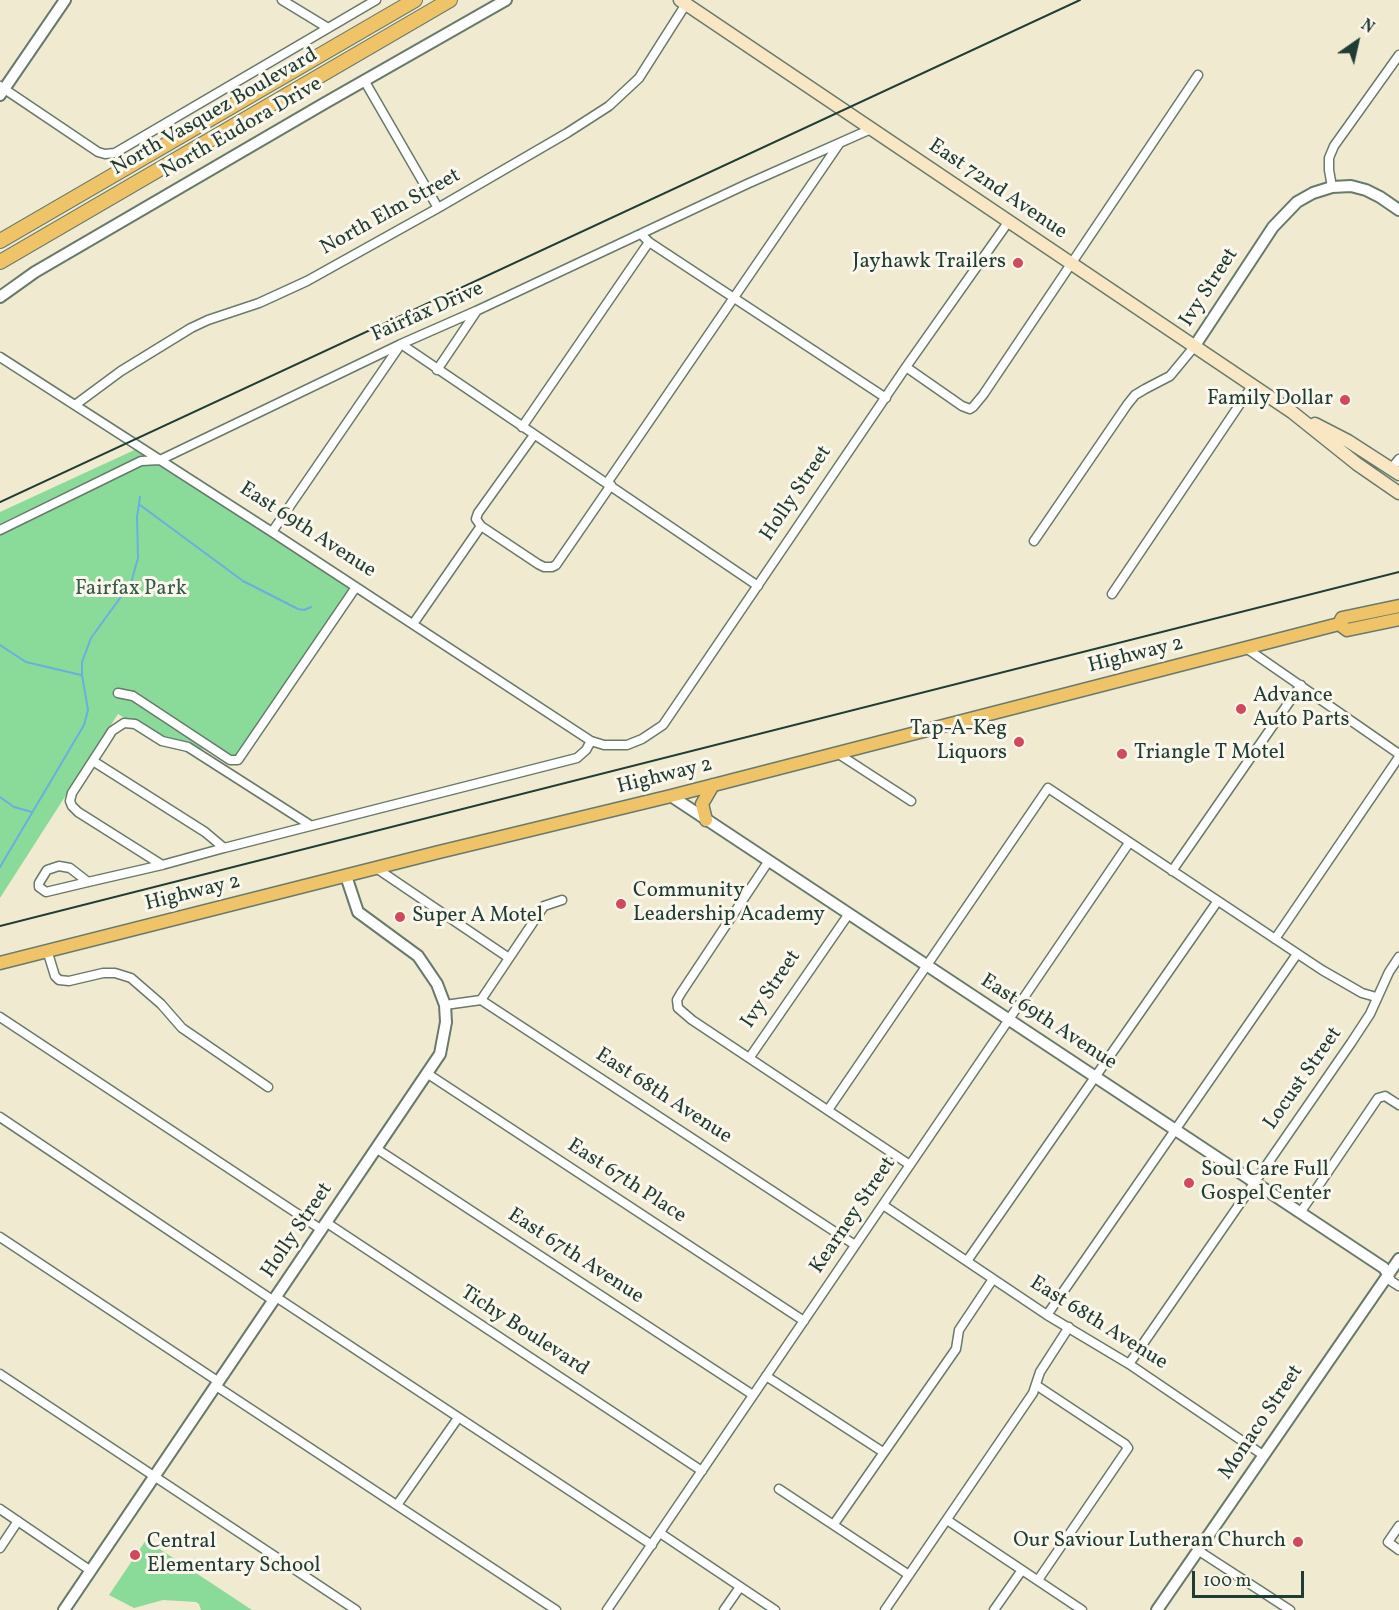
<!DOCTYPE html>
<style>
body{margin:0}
#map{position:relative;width:1399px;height:1610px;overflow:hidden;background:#efead0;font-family:Vollkorn,serif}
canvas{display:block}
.north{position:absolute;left:1327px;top:12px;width:60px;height:60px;-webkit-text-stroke:4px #fbf7ec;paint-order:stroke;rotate:34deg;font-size:16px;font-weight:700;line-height:24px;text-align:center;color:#1f3d34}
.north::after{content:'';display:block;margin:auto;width:21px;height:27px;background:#1f3d34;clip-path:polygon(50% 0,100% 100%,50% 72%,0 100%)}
.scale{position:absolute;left:1192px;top:1571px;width:112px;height:27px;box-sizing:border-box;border:3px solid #1f3d34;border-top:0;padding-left:8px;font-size:18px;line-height:21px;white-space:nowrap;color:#1f3d34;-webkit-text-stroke:4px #fbf7ec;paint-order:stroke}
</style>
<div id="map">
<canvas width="1399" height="1610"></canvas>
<div class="north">N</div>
<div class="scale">100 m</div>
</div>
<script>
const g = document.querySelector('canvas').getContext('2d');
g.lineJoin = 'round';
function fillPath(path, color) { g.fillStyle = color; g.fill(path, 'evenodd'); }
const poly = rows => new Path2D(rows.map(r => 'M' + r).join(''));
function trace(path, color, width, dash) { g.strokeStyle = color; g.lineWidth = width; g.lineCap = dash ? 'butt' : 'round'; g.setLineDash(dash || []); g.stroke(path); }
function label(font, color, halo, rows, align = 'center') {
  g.font = font + ' Vollkorn,serif'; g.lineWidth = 6; g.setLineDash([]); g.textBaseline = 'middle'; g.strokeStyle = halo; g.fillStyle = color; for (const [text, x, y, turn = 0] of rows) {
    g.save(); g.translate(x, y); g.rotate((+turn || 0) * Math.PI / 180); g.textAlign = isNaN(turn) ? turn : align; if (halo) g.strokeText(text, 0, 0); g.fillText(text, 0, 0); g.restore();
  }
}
fillPath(poly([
 [141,447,356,587,241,757,162,741,118,714,0,898,0,512],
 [146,1540,252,1610,201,1610,199,1604,196,1602,163,1600,134,1608,109,1595]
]), '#8ada99');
trace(poly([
 [140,505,243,581,298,609,304,610,311,607],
 [0,645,26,662,81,675],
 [0,797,14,807,32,812],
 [0,867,84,725,88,710,82,675,82,662,91,638,131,583,138,558,137,517,140,497]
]), '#68b0df', 2);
const minor = poly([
 [282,0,328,28],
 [364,80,438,208],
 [0,86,98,152,105,154,115,153,376,0],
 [1332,187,1329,170,1329,158,1334,146,1399,55],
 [641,234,649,242,886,398],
 [0,357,272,532,591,741,604,745,627,745,642,739,663,725,906,367,1009,221],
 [906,367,962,406,970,409,973,407,983,395,1198,75],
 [437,370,476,312],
 [75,405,121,371,191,328,208,320,259,303,307,281,438,208,567,133,609,106,639,78,686,4],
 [522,427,649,242],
 [534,435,478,513,476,519,481,526,538,564,544,567,552,567,556,565,611,485],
 [1391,469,1399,459],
 [607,483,839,144],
 [0,530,141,461,160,460,401,344,476,311,747,184,871,129],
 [272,532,401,344,758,586],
 [1034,541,1127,405,1135,395,1145,389,1170,376,1194,347],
 [1112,594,1252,386],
 [413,624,481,526],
 [1246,648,1399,754],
 [118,693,133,696,230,760,238,760,356,587],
 [837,753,911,801],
 [93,761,205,832,224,848,577,758,586,750,591,741],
 [768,862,681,993,677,1000,678,1008,692,1020,910,1165],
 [162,865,78,812,72,806,70,801,72,793,107,739,112,731,124,723,135,724,162,741,188,747,310,825],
 [376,868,509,958],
 [1172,871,1301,685],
 [88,882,70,868,59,866,47,870,39,883,39,887,46,892,88,882,162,865,224,848],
 [1275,939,1399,757],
 [47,950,55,976,59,980,69,981,103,973,115,973,131,978,161,1004,182,1028,268,1087],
 [481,1000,544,906,562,900],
 [445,1005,481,1000,855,1245],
 [0,1017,322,1230],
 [750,1057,848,915],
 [428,1074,804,1321],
 [828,1110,1048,788,1322,970,1362,993,1376,997],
 [0,1117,274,1301],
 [377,1149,753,1395],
 [883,1205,1047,1315,1129,1364,1263,1455],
 [1300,1213,1378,1098,1385,1096,1399,1105],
 [327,1223,702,1471],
 [0,1237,219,1382],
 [967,1261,1217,902],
 [1388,1274,1391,1281,1399,1286],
 [276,1297,652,1545],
 [1047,1315,1297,954],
 [1129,1364,1351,1043,1370,1014,1389,972,1399,957],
 [0,1374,356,1610],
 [766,1376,883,1452],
 [1036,1385,1125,1444,1128,1448,1038,1580],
 [216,1386,556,1610],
 [779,1489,909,1575],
 [397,1505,458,1418],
 [0,1509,91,1571],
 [947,1520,1082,1610],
 [834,1524,956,1349,959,1330,993,1279],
 [1399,1526,1388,1542,1399,1550],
 [660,1533,775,1610],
 [0,1548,18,1521],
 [1199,1551,1290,1610],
 [607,1610,1129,843],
 [724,1610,740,1587],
 [885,1610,1033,1393,1040,1372,1069,1327],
 [994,1610,1022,1570]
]);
const tertiary = poly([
 [0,95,65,0],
 [0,297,35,272,325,103,506,0],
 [1194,347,1273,227,1297,202,1313,193,1332,187,1351,186,1366,190,1380,197,1399,210],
 [671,796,1384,1268,1388,1274],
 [64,1610,440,1054,446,1022,445,1005,437,984,418,956,358,912,346,876],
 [1157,1610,1399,1259]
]);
const secondary = poly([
 [680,0,1292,412,1357,464,1399,493],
 [1315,424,1348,441,1399,474]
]);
const primary = poly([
 [1339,624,1347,630,1399,619],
 [706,820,702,804,713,785],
 [0,963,439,852,671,796,1339,624,1342,618,1399,606]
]);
const trunk = poly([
 [0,241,415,0],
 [0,262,450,0]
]);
trace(minor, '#687a6b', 11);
trace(tertiary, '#687a6b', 14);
trace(secondary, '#687a6b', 15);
trace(primary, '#687a6b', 15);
trace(trunk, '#687a6b', 16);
trace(minor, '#fff', 8);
trace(tertiary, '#fff', 10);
trace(secondary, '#f9e7c3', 12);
trace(primary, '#efc469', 12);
trace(trunk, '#efc469', 14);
trace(poly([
 [0,502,1080,0],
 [0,926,1399,572]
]), '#1f3d34', 2);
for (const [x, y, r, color] of [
 [1018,263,6,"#d1495b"],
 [1345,400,6,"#d1495b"],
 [1241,709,6,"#d1495b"],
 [1019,742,6,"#d1495b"],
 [1122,754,6,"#d1495b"],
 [621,904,6,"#d1495b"],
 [400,917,6,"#d1495b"],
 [1189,1183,6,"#d1495b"],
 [1298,1542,6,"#d1495b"],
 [135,1555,6,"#d1495b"]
]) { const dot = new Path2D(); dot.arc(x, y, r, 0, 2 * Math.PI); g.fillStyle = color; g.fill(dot); trace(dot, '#fbf7ec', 2); }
label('21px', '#1f3d34', '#fbf7ec', [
 ["North Vasquez Boulevard",215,113,-30],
 ["North Eudora Drive",242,129,-30],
 ["East 72nd Avenue",997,190,34],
 ["North Elm Street",391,213,-29],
 ["Ivy Street",1210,288,-57],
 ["Fairfax Drive",428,313,-24],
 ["Holly Street",797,494,-56],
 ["East 69th Avenue",307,531,33],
 ["Highway 2",1136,656,-14],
 ["Highway 2",665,777,-14],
 ["Highway 2",193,894,-14],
 ["Ivy Street",772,990,-56],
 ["East 69th Avenue",1048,1023,33],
 ["Locust Street",1304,1079,-55],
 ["East 68th Avenue",663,1097,33],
 ["East 67th Place",626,1182,33],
 ["Kearney Street",854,1216,-56],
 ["Holly Street",298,1231,-56],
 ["East 67th Avenue",575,1257,33],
 ["East 68th Avenue",1098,1324,32],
 ["Tichy Boulevard",524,1332,33],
 ["Monaco Street",1262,1423,-56]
]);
label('21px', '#1f3d34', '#fbf7ec', [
 ["Jayhawk Trailers",1006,263,"right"],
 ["Family Dollar",1333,400,"right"],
 ["Advance",1253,697],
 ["Auto Parts",1253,721],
 ["Tap-A-Keg",1007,730,"right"],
 ["Liquors",1007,754,"right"],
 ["Triangle T Motel",1134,754],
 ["Community",633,892],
 ["Leadership Academy",633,916],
 ["Super A Motel",412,917],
 ["Soul Care Full",1201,1171],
 ["Gospel Center",1201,1195],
 ["Our Saviour Lutheran Church",1286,1542,"right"],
 ["Central",147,1543],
 ["Elementary School",147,1567]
], 'left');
label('21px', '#345c48', '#fbf7ec', [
 ["Fairfax Park",131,590]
]);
</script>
